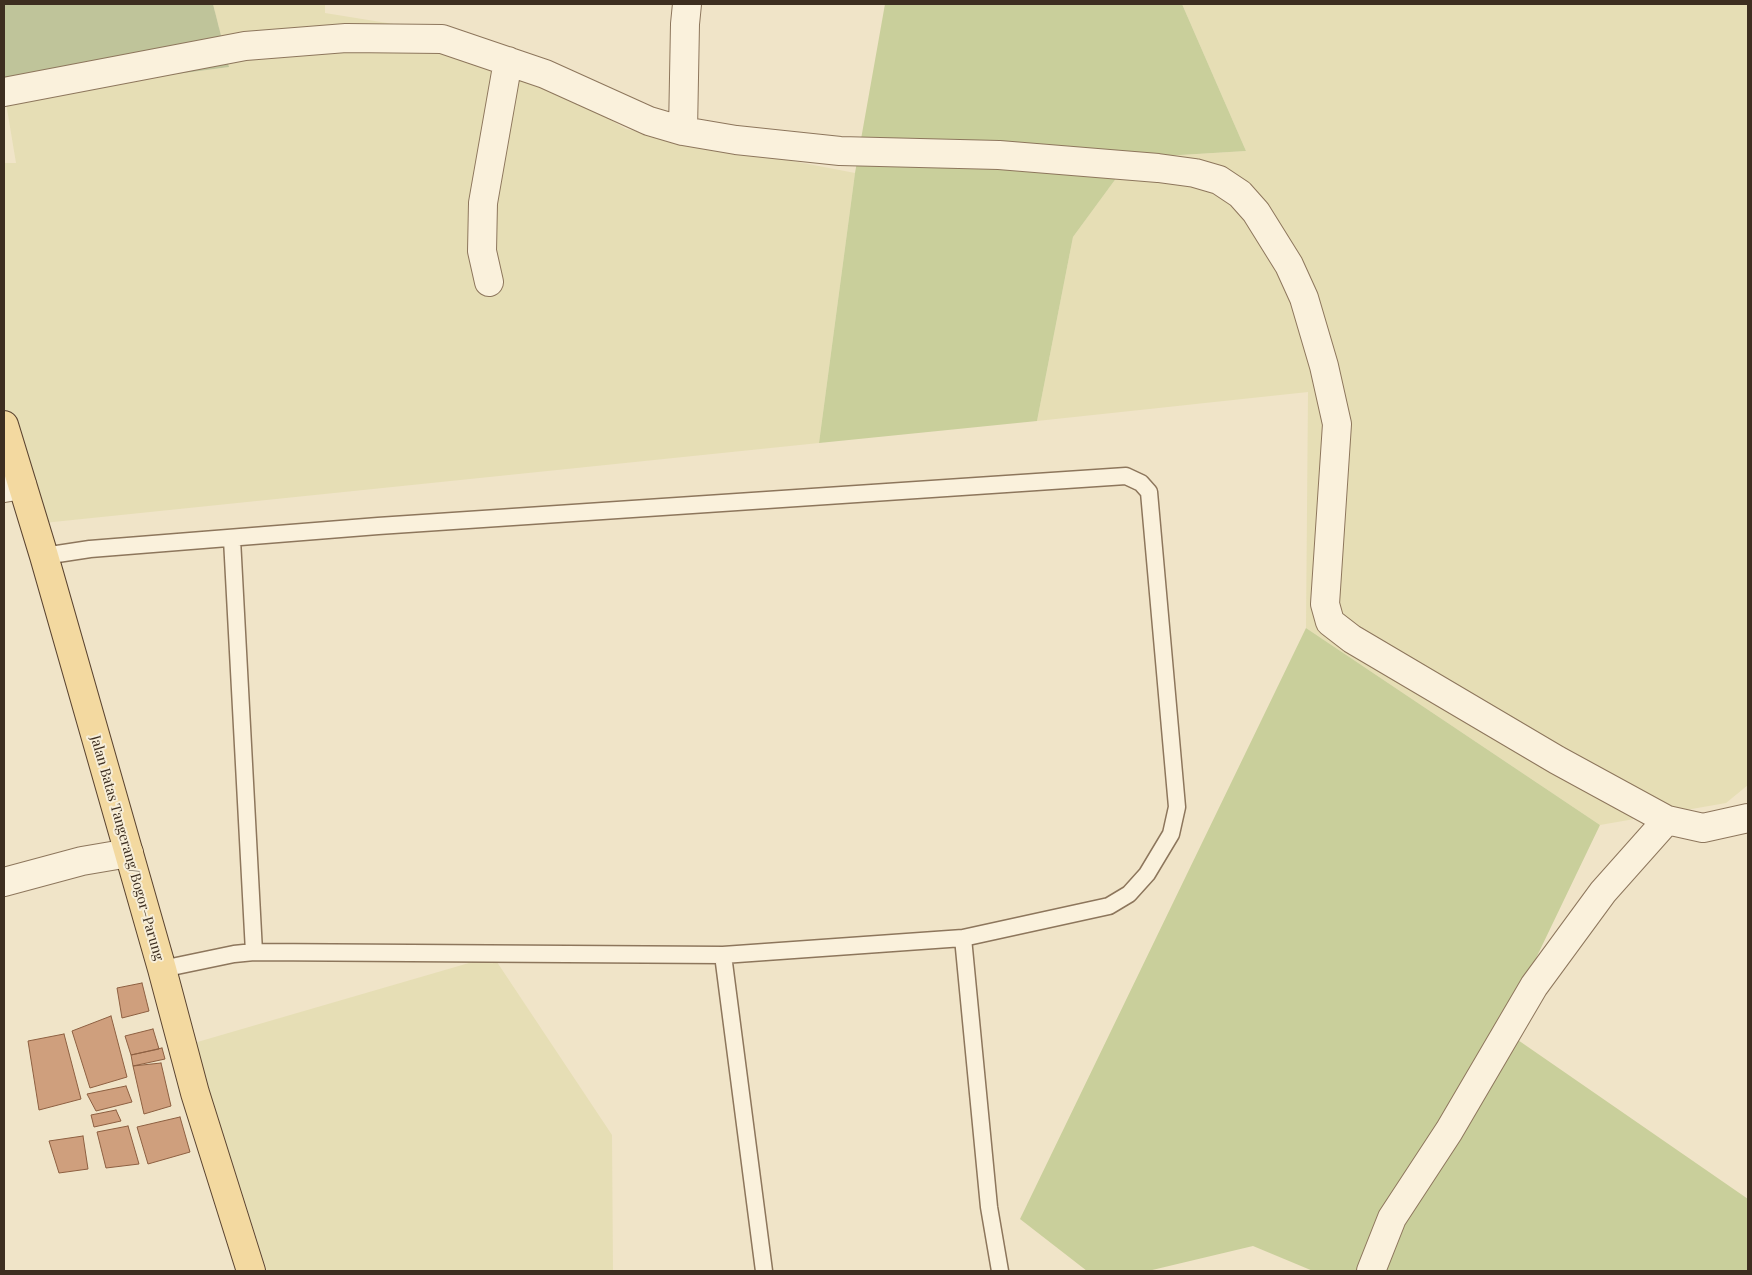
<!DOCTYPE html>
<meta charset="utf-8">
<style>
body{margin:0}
#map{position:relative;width:1752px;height:1275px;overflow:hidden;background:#f0e4c8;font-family:"Playfair Display",serif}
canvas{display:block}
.frame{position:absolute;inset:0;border:5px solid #3d2e20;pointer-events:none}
</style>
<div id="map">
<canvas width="1752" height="1275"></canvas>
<div class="frame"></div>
</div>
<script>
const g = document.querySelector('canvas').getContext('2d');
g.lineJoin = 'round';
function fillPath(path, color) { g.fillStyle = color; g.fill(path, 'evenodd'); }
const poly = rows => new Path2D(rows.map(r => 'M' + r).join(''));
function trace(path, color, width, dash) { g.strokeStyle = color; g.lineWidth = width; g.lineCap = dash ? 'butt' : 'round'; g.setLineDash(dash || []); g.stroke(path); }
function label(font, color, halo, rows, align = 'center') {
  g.font = font + ' "Playfair Display",serif'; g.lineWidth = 4; g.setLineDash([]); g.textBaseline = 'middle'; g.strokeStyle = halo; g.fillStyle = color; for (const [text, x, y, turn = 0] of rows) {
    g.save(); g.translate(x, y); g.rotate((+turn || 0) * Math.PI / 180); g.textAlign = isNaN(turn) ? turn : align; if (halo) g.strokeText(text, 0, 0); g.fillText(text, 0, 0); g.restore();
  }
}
fillPath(poly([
 [213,4,325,4,325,13,468,36,626,129,855,173,819,443,24,525,4,449,4,163,16,163,5,97,229,67],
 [1182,4,1748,4,1748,785,1726,803,1600,825,1306,628,1308,392,1037,421,1073,237,1131,158,1246,151],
 [493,956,612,1135,613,1271,267,1271,194,1043]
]), '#e6deb5');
fillPath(poly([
 [885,4,1182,4,1246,151,1131,158,1073,237,1037,421,819,443,855,173],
 [1306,628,1600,825,1502,1029,1748,1199,1748,1271,1313,1271,1253,1246,1148,1271,1087,1271,1020,1219]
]), '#c9cf9b');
fillPath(poly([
 [4,4,213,4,229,67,5,97]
]), '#bfc49a');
const building = poly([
 [142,983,149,1011,122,1018,117,988,142,983],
 [111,1016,127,1077,90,1088,72,1031,111,1016],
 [153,1029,159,1049,131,1055,125,1036,153,1029],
 [64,1034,81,1099,39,1110,28,1041,64,1034],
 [162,1048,165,1059,133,1066,131,1055,162,1048],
 [161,1063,171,1106,144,1114,133,1066,161,1063],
 [126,1086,132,1102,96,1111,87,1094,126,1086],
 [116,1110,121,1121,94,1127,91,1115,116,1110],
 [180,1117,190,1152,148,1164,137,1127,180,1117],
 [128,1126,139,1164,106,1168,97,1132,128,1126],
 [83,1136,88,1169,59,1173,49,1141,83,1136]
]);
fillPath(building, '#cf9f7d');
trace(building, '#8d5f41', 1);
const lane = poly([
 [232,539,254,952],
 [44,556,90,549,378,526,1126,476,1141,483,1149,492,1177,807,1171,834,1147,874,1129,894,1109,906,963,938,723,955,254,952,234,954,162,969],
 [963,938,989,1207,1000,1271],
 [723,955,764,1271]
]);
const street = poly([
 [4,92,245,46,346,38,442,39,545,74,649,121,683,131,736,140,840,151,999,155,1158,168,1195,173,1219,180,1240,194,1256,212,1289,265,1304,298,1324,366,1337,424,1325,604,1330,622,1352,639,1557,760,1667,820,1703,828,1748,818],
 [683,131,685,24,687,4],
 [489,282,482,251,483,203,508,61],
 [4,488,22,485],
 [4,882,82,861,129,853],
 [1371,1271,1392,1218,1449,1131,1534,986,1603,892,1667,820]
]);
const primary = poly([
 [4,425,44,556,162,969,195,1093,251,1271]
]);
trace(lane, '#8d765c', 19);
trace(street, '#8d765c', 30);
trace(primary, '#5b4430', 30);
trace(lane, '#faf1dc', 16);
trace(street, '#faf1dc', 28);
trace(primary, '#f3d9a0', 28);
label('14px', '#3d2e20', '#f7eed8', [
 ["Jalan Batas Tangerang/Bogor–Parung",127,848,74]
]);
</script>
